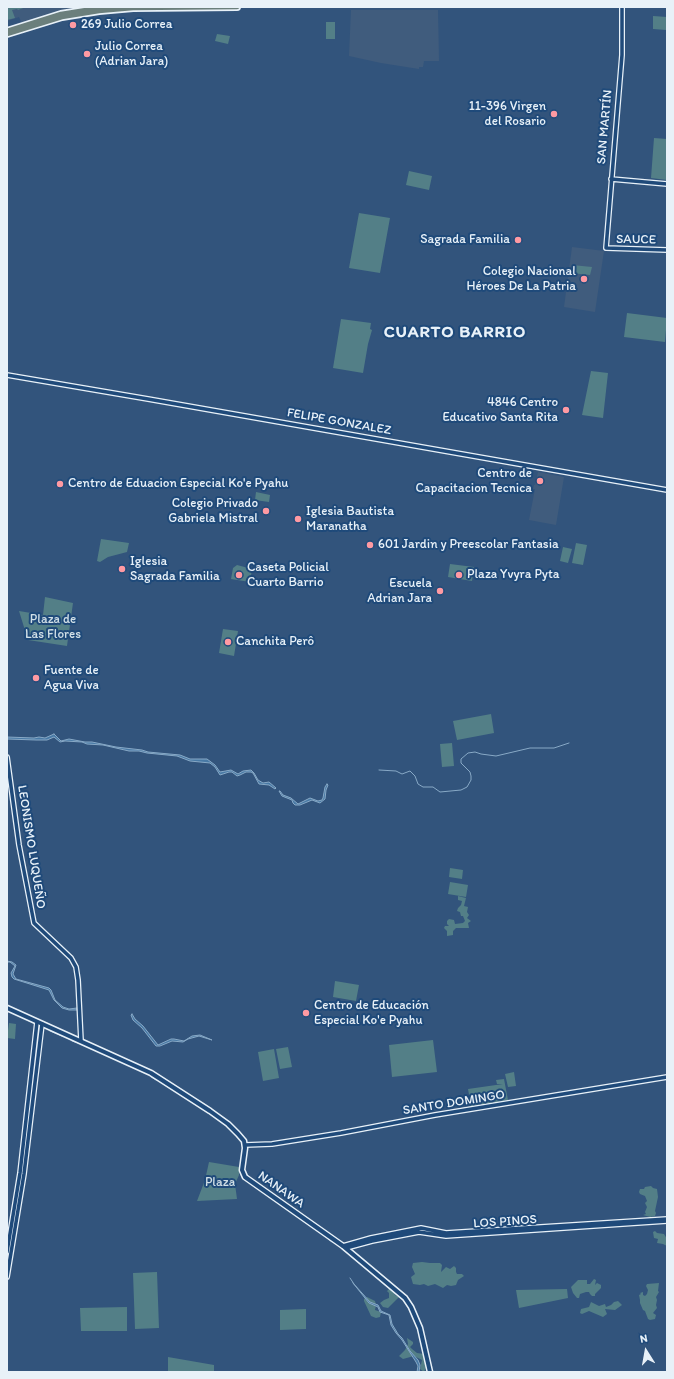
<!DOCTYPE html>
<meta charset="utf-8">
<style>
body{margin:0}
#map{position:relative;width:674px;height:1379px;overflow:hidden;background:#32547c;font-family:Itim,sans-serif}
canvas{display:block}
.frame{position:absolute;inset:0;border:8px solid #e8f1f8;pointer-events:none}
.north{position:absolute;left:626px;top:1331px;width:40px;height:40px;-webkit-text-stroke:3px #1f4a7a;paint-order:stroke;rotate:349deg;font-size:11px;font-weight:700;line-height:16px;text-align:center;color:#e8f1f8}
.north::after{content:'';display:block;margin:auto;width:14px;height:18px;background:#e8f1f8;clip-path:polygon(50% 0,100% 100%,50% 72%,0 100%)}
</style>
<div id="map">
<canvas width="674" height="1379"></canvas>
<div class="frame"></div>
<div class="north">N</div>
</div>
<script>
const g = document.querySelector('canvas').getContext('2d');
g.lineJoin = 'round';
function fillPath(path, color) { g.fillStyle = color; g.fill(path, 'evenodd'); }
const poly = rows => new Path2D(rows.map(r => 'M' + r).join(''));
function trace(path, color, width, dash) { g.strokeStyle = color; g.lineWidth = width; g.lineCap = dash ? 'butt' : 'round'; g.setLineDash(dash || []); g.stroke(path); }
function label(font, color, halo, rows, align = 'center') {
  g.font = font + ' Itim,sans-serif'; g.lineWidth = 4; g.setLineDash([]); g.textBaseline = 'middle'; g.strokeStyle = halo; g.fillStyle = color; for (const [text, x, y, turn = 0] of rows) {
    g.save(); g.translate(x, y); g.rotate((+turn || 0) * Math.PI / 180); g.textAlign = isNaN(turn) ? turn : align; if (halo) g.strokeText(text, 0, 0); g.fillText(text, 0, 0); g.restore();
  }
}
fillPath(poly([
 [7,7,91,7,63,12,22,23,19,17,7,21],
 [351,10,438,10,439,61,424,61,423,67,419,67,419,69,381,63,349,56],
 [572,247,604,251,595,312,564,307],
 [538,472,564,477,556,525,529,520,535,489,533,489,534,485,535,485]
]), '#405c7d');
fillPath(poly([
 [7,7,26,7,18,10,17,9,12,10,15,18,7,20],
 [653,16,667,17,666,30,653,29],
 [326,22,335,22,335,39,326,39],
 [217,34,230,36,228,44,215,41],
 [654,138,667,139,667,180,651,178],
 [409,171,432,176,429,190,406,185],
 [359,213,390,218,380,273,349,268],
 [572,265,592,267,590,275,571,273],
 [627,313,667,318,665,342,624,337],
 [341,319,371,323,370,329,372,330,368,344,363,373,333,368],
 [591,371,608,373,603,418,582,415],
 [256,492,270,495,269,502,255,500],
 [101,539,129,543,127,552,108,557,100,562,97,561],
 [576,543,587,545,583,565,572,563],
 [563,547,572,549,568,563,560,561],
 [450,564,474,567,472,581,448,577],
 [237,565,252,569,250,582,231,579,233,568],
 [45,597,73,603,67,646,28,640,19,611,43,615],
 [223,629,238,631,234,656,219,653],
 [491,714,494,733,457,740,453,721],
 [452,743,454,766,442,767,440,744],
 [450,868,463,870,462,879,449,877],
 [450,882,468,885,466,897,448,894],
 [458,896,466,898,464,906,468,907,467,912,469,915,467,918,471,921,468,923,469,928,456,928,453,931,453,935,447,936,447,931,444,928,445,926,449,926,447,924,447,921,449,919,454,920,455,924,463,923,465,921,463,916,461,916,460,912,457,911,458,908,461,905,462,901,458,900],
 [335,981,359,985,356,1001,333,997],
 [9,1023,16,1024,15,1039,7,1038],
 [433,1040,437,1072,392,1077,389,1045],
 [288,1047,292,1067,280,1069,276,1049],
 [274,1049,279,1078,263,1081,258,1052],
 [514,1072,516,1086,508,1087,505,1074],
 [504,1079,508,1100,471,1106,468,1089,503,1084,497,1084,496,1080],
 [209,1162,239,1167,239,1175,235,1184,237,1199,197,1201,205,1180],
 [651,1186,653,1188,657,1189,658,1197,655,1211,656,1213,655,1216,650,1217,643,1215,646,1214,645,1212,647,1207,645,1203,647,1201,645,1196,640,1194,639,1192,640,1189,644,1189,645,1187],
 [655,1231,657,1233,664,1234,667,1239,667,1246,663,1244,657,1243,658,1239,654,1238,653,1232],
 [422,1262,430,1263,440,1263,442,1265,441,1272,446,1267,450,1269,454,1266,456,1268,456,1272,457,1274,462,1274,464,1276,458,1280,456,1285,451,1286,447,1285,443,1288,435,1284,428,1286,424,1284,420,1285,413,1284,411,1277,415,1274,412,1267,413,1263],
 [157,1272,159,1328,135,1329,133,1273],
 [594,1279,596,1280,595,1285,597,1283,601,1285,601,1288,595,1294,595,1296,592,1296,590,1294,589,1292,586,1292,580,1294,579,1298,577,1298,573,1293,571,1287,578,1280,587,1280,587,1284,590,1284],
 [659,1283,658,1291,659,1292,656,1297,657,1300,656,1305,657,1308,653,1313,656,1315,655,1319,650,1320,648,1319,645,1311,643,1310,640,1303,640,1300,639,1295,641,1294,640,1293,643,1292,643,1295,645,1296,647,1294,648,1290,646,1286,647,1284],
 [389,1289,393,1291,395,1295,399,1297,388,1308,383,1307,380,1303,384,1300,389,1298,389,1293,387,1291,386,1292],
 [567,1289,568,1298,519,1308,516,1290],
 [367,1297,375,1301,376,1305,375,1310,381,1312,380,1317,376,1318,371,1316,364,1301,364,1299],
 [618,1301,622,1305,615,1310,605,1309,607,1314,603,1317,589,1311,582,1314,580,1313,581,1309,589,1307,591,1302,599,1306,605,1304,606,1307,611,1305,614,1302],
 [127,1307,127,1331,81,1331,80,1308],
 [306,1309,306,1329,280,1330,280,1310],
 [407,1338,413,1342,413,1344,410,1347,412,1349,417,1353,424,1354,425,1355,427,1365,424,1372,420,1369,422,1360,414,1356,403,1359,399,1356,405,1350,408,1344],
 [168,1357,214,1365,214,1372,168,1372]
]), '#537f87');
const water = poly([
 [54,734,61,741,69,739,85,742,92,742,116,747,142,750,148,752,180,755,190,759,207,759,215,765,220,772,231,770,238,774,243,771,251,770,254,773,258,780,263,783,269,782,276,788,275,789,269,785,259,784,253,773,251,772,246,772,240,775,237,776,232,772,229,772,220,775,215,767,210,763,190,761,177,756,147,753,139,751,129,751,103,745,87,744,82,742,65,741,60,742,54,737,47,740,36,740,7,739,7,737,34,738,39,737,45,738,54,734],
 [327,784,328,785,326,790,325,799,320,803,312,800,300,805,295,805,293,803,292,800,282,796,279,791,280,791,283,795,291,798,298,804,310,798,318,801,322,800,323,798,325,787,327,784],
 [7,961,12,962,16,965,13,974,16,979,49,988,51,990,55,1000,63,1007,69,1009,77,1008,77,1010,69,1010,62,1008,54,1000,49,990,14,979,12,977,11,973,15,966,10,962,7,962,7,961],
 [132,1014,135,1019,143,1026,158,1045,171,1039,174,1039,184,1041,192,1036,200,1035,212,1040,199,1036,188,1039,183,1042,172,1041,160,1046,156,1046,142,1028,133,1020,131,1015,132,1014],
 [353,1283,370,1302,378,1305,381,1311,390,1315,392,1324,398,1334,402,1338,410,1351,418,1360,420,1365,419,1372,417,1372,418,1366,416,1362,402,1340,396,1333,391,1325,389,1315,380,1312,378,1307,369,1303,353,1283]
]);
fillPath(water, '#4879a5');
trace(water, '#88a9c6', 1);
trace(poly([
 [379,770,396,771,402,774,410,771,415,776,418,784,423,787,433,787,440,792,461,790,467,787,471,780,471,776,470,772,461,763,461,759,468,753,475,752,481,754,496,756,530,748,554,748,569,743],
 [50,1031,62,1036],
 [72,1041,78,1043],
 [151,1077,156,1080],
 [187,1099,195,1104],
 [328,1239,332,1242],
 [350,1278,354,1284]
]), '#88a9c6', 1);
const tertiary = poly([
 [622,7,622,55,606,248,667,250],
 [611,179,667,184],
 [7,375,148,399,667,490],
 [7,757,19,845,34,923,71,958,76,967,78,980,81,1041],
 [245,1145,272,1144,341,1133,435,1115,667,1077],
 [343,1246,371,1238,421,1228,446,1233,667,1219],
 [346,1248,372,1241,419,1232,446,1236,667,1221],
 [7,1252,20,1173,37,1022],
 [7,1277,24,1174,42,1024]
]);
const secondary = poly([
 [7,1008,151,1073,210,1111,228,1124,238,1134,244,1141,245,1148,242,1170,245,1177,343,1246,405,1298,411,1307,420,1328,430,1372]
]);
const primary = poly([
 [7,31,61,14,105,7],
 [7,34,62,17,99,11,133,8,237,7]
]);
trace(tertiary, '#e8f1f8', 6);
trace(secondary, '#e8f1f8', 7);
trace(primary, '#e8f1f8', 8);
trace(tertiary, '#1f4a7a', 3.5);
trace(secondary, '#1f4a7a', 4);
trace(primary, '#6b7f7c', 4.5);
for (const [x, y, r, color] of [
 [73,25,4,"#ff9aa2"],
 [87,54,4,"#ff9aa2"],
 [554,114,4,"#ff9aa2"],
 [518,240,4,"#ff9aa2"],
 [584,279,4,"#ff9aa2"],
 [566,410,4,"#ff9aa2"],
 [540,481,4,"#ff9aa2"],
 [60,484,4,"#ff9aa2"],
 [266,511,4,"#ff9aa2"],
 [298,519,4,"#ff9aa2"],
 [370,545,4,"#ff9aa2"],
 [122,569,4,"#ff9aa2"],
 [239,575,4,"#ff9aa2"],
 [459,575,4,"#ff9aa2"],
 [440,591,4,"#ff9aa2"],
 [228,642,4,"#ff9aa2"],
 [36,678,4,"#ff9aa2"],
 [306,1013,4,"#ff9aa2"]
]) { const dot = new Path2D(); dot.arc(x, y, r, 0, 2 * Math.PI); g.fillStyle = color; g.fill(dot); trace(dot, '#1f4a7a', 1.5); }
label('13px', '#e8f1f8', '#1f4a7a', [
 ["269 Julio Correa",81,25],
 ["Julio Correa",95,47],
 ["(Adrian Jara)",95,62],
 ["11-396 Virgen",546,107,"right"],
 ["del Rosario",546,122,"right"],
 ["Sagrada Familia",510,240,"right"],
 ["Colegio Nacional",576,272,"right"],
 ["Héroes De La Patria",576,287,"right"],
 ["4846 Centro",558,403,"right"],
 ["Educativo Santa Rita",558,418,"right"],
 ["Centro de",532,474,"right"],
 ["Capacitacion Tecnica",532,489,"right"],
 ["Centro de Eduacion Especial Ko'e Pyahu",68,484],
 ["Colegio Privado",258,504,"right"],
 ["Gabriela Mistral",258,519,"right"],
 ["Iglesia Bautista",306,512],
 ["Maranatha",306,527],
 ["601 Jardin y Preescolar Fantasia",378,545],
 ["Iglesia",130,562],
 ["Sagrada Familia",130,577],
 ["Caseta Policial",247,568],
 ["Cuarto Barrio",247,583],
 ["Plaza Yvyra Pyta",467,575],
 ["Escuela",432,584,"right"],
 ["Adrian Jara",432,599,"right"],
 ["Canchita Perô",236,642],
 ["Fuente de",44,671],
 ["Agua Viva",44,686],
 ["Centro de Educación",314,1006],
 ["Especial Ko'e Pyahu",314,1021]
], 'left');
label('13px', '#e8f1f8', '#1f4a7a', [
 ["SAN MARTÍN",605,127,-85],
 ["SAUCE",636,240,1],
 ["FELIPE GONZALEZ",339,422,10],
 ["LEONISMO LUQUEÑO",31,847,81],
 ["SANTO DOMINGO",454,1103,-9],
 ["NANAWA",281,1190,35],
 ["LOS PINOS",505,1222,-4]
]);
label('13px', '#d2e0e7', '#1f4a7a', [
 ["Plaza de",53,620],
 ["Las Flores",53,635],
 ["Plaza",220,1183]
]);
g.letterSpacing = '1px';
label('bold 17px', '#e8f1f8', '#1f4a7a', [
 ["CUARTO BARRIO",455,333]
]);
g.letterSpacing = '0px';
</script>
